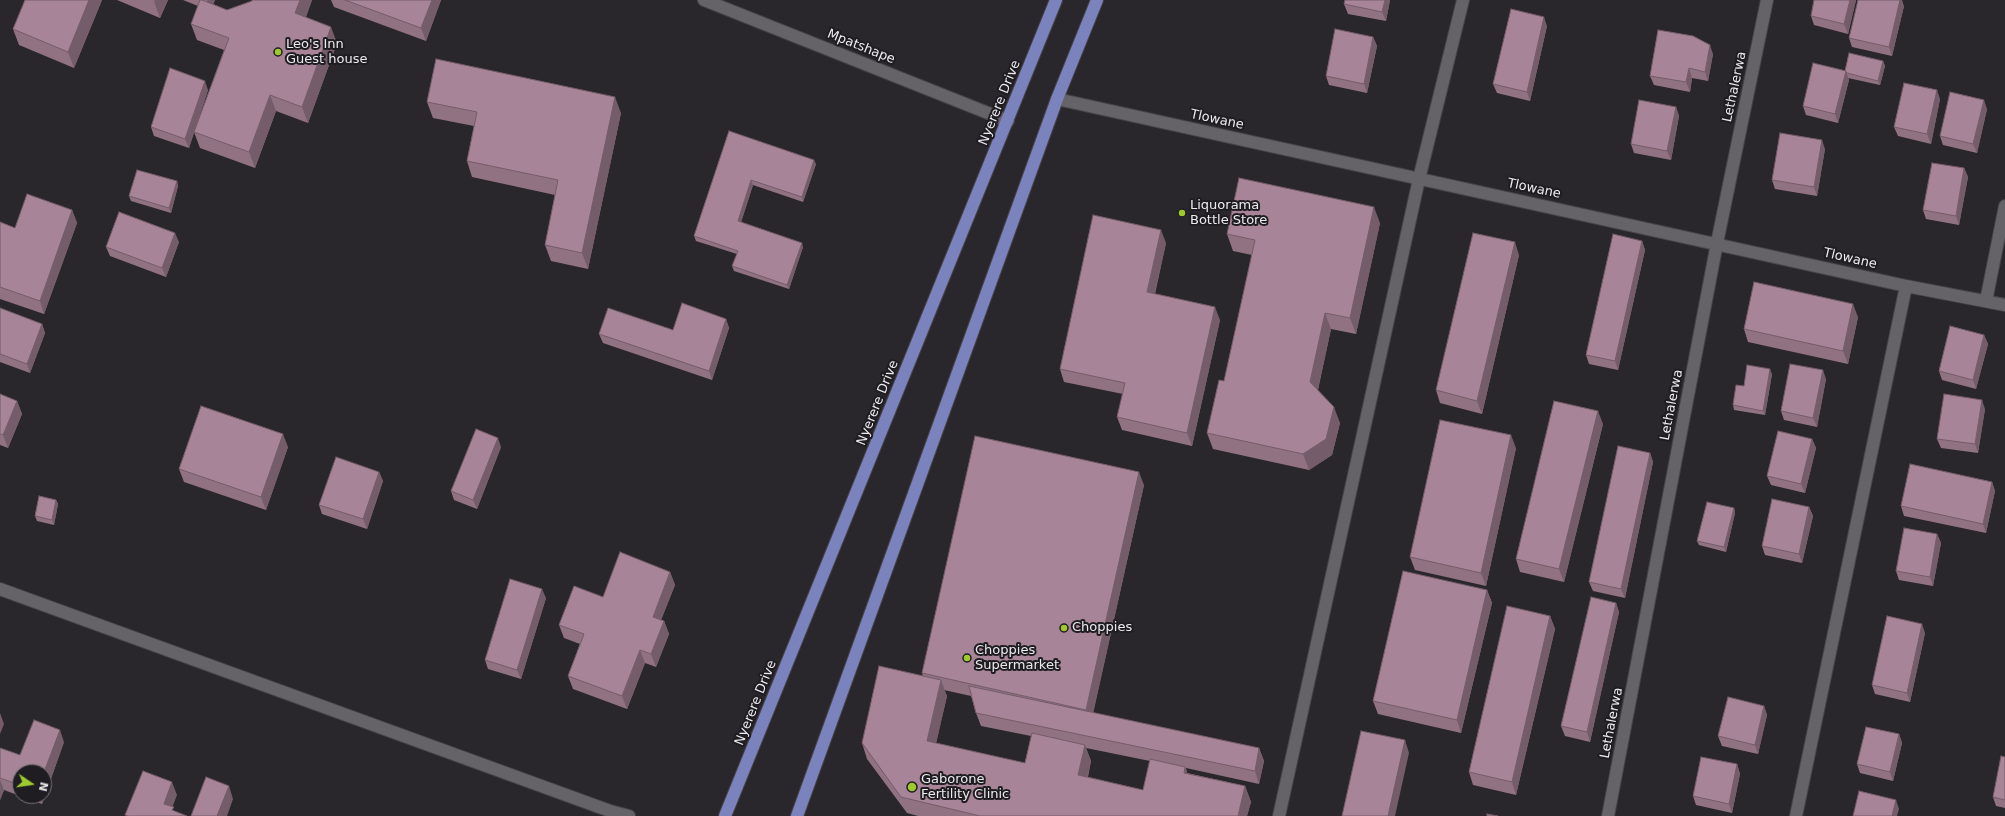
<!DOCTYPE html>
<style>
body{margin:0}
#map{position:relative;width:2005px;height:816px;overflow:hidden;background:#29272b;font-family:"DejaVu Sans",sans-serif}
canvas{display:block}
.north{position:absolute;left:12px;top:764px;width:40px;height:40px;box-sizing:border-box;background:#1f1d21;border:1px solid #716f73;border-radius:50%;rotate:103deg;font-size:11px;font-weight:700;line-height:16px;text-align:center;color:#ebeaed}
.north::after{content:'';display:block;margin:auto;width:14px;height:18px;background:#9eca2e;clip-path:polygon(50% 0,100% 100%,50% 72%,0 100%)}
</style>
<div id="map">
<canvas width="2005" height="816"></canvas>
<div class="north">N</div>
</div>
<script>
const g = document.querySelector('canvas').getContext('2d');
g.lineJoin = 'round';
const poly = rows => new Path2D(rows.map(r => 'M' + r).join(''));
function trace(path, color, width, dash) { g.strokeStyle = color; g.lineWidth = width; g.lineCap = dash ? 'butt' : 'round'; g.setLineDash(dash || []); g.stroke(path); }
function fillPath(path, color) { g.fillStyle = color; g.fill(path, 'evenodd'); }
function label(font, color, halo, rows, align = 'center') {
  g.font = font + ' "DejaVu Sans",sans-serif'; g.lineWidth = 4; g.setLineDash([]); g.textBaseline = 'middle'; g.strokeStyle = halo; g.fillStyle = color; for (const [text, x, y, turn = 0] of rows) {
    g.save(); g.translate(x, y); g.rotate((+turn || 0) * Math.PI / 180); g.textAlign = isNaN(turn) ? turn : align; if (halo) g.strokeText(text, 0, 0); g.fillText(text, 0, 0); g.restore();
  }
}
const minor = poly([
 [704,0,1008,121],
 [1057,99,1906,286,2005,305],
 [1986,301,2005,206],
 [0,589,610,811,629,816],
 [1279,816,1419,179,1463,0],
 [1608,816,1717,243,1767,0],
 [1796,816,1906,286]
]);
const major = poly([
 [725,816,1056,0],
 [797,816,1057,99,1097,0]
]);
trace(minor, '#464447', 14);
trace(major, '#464447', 14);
trace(minor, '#656367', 12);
trace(major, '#7b83be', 12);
fillPath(poly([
 [102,0,74,68,19,45,13,29],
 [117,0,168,0,160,18],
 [183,0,215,0,213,4,227,10,252,1,252,0,312,0,306,17,337,43,308,123,276,111,255,168,200,148,194,132,224,50,197,40,191,24,198,6],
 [331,0,441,0,426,41,334,7],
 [1345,0,1390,0,1386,21,1348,14,1344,4],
 [1856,0,1848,34,1814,25,1811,16],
 [1904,6,1892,56,1852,47,1849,38],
 [1547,26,1530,101,1497,93,1493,84],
 [1373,37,1377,46,1367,93,1329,85,1326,76],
 [1713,54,1708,81,1692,78,1690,92,1654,85,1650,76],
 [1883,61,1885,66,1880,85,1848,78,1849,80,1838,123,1806,115,1803,106,1845,71],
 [208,90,189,148,154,136,151,127],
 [1940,99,1931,144,1898,136,1894,127],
 [427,102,621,113,588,269,551,261,545,245,555,195,472,177,467,161,474,126,433,118],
 [1676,107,1679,116,1671,160,1634,153,1631,144],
 [1987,109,1977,153,1943,145,1940,136],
 [729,131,816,164,803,202,753,185,741,222,803,247,789,289,734,271,732,266,737,254,696,241,694,236],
 [1825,149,1817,196,1775,189,1772,180],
 [1964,168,1968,177,1959,225,1926,219,1923,210],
 [177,181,178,186,171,213,131,201,129,196],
 [72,210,77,223,44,314,0,299,0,222,15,228],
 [1380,223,1356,334,1331,329,1318,390,1340,423,1332,455,1309,470,1213,449,1207,433,1224,381,1252,255,1233,251,1227,234],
 [1642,241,1645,250,1618,370,1589,364,1586,355],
 [179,242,166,277,110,256,106,247],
 [1166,243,1155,294,1220,320,1192,446,1122,430,1117,417,1123,394,1064,382,1060,369],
 [1519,255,1482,414,1440,403,1436,390],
 [0,308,42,324,45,333,30,373,0,362],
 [1858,317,1848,364,1748,342,1744,329],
 [726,319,729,328,712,380,603,343,599,334,673,330],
 [1984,335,1988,344,1976,389,1942,380,1939,371],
 [1772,374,1765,415,1734,410,1733,405,1744,386],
 [1826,379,1817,427,1784,420,1781,411],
 [0,394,17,401,22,414,8,448,0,445],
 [1985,409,1978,453,1941,448,1937,439],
 [1603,424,1564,582,1520,572,1516,559],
 [1812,439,1816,448,1805,493,1771,485,1767,476],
 [288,447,266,510,184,482,179,469],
 [501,447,477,509,454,500,451,491],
 [1516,448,1486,586,1415,570,1410,557],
 [1650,453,1653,462,1625,598,1593,591,1589,582],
 [379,472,383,481,367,529,322,514,319,505],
 [1992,482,1995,491,1986,533,1904,516,1901,506],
 [1144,485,1093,713,1259,748,1264,761,1259,784,1186,768,1187,773,1245,786,1251,802,1247,816,918,816,907,813,867,759,862,743,923,676,922,673],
 [944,690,971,696,976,713,981,726,1031,736,1025,763,936,743,947,696],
 [1086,748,1150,761,1143,790,1088,777,1091,761],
 [56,500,58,504,54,525,37,521,35,516],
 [1809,507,1813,516,1802,563,1765,555,1762,546],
 [1734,508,1735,513,1726,552,1699,545,1697,541],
 [1937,534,1941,543,1933,586,1899,580,1896,571],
 [670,572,675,585,661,620,664,621,669,634,656,667,645,663,627,709,573,689,568,676,580,644,564,638,559,625,603,597],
 [1487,590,1492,603,1461,733,1378,714,1373,701],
 [546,598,521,679,488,669,485,660],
 [1616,603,1619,612,1590,742,1565,736,1561,726],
 [1550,616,1555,629,1516,795,1473,785,1469,772],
 [1925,633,1910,702,1875,694,1872,685],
 [1764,706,1767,715,1758,754,1722,746,1718,736],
 [1899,734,1902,743,1893,781,1860,773,1857,764],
 [64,742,42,804,4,790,0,800,0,748,20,755],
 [20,772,44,796,20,796],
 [2005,757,2005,808,1996,806,1993,797],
 [1737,764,1740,774,1732,813,1696,805,1693,796]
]), '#907282');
fillPath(poly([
 [89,0,102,0,74,68,68,52],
 [155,0,168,0,160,18,154,1],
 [207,0,215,0,211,11],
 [300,0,312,0,301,29,295,13],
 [432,0,441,0,426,41,421,28],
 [1385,0,1390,0,1386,21,1382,12],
 [1850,0,1856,0,1848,34,1844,24],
 [1900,0,1902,0,1904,6,1892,56,1889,47],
 [1544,17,1547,26,1530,101,1527,92],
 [331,27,337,43,308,123,302,107],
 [1373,37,1377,46,1367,93,1364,84],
 [1710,45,1713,54,1708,81,1705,72],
 [1883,61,1885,66,1880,85,1878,81],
 [1689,68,1692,78,1690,92,1686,82],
 [1846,71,1849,80,1838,123,1835,114],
 [205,81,208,90,189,148,185,139],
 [1937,90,1940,99,1931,144,1927,134],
 [270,95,276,111,255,168,249,152],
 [615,97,621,113,588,269,582,253],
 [1984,100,1987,109,1977,153,1973,144],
 [1676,107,1679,116,1671,160,1667,151],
 [1822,140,1825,149,1817,196,1814,187],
 [814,160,816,164,803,202,802,197],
 [1964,168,1968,177,1959,225,1956,216],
 [751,180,753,185,740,226,738,221],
 [177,181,178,186,171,213,169,208],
 [1374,207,1380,223,1356,334,1350,318],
 [72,210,77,223,44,314,40,301],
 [1161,230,1166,243,1152,305,1147,292],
 [175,233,179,242,166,277,162,268],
 [1642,241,1645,250,1618,370,1615,361],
 [1515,242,1519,255,1482,414,1477,401],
 [802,243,803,247,789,289,787,285],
 [1853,304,1858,317,1848,364,1843,351],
 [1215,307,1220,320,1192,446,1187,433],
 [1325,313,1331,329,1316,398,1310,382],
 [726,319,729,328,712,380,709,371],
 [42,324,45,333,30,373,27,364],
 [1984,335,1988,344,1976,389,1973,380],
 [1770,369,1772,374,1765,415,1763,411],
 [1823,370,1826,379,1817,427,1813,418],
 [1982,400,1985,409,1978,453,1975,444],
 [17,401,22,414,8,448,3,435],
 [1334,407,1340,423,1332,455,1309,470,1303,454],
 [1598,411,1603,424,1564,582,1559,569],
 [283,434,288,447,266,510,261,497],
 [1511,435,1516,448,1486,586,1481,573],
 [498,438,501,447,477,509,473,500],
 [1812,439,1816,448,1805,493,1801,484],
 [1650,453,1653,462,1625,598,1621,589],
 [379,472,383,481,367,529,363,519],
 [1139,472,1144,485,1091,723,1086,710],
 [1992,482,1995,491,1986,533,1983,524],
 [56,500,58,504,54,525,52,520],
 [1809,507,1813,516,1802,563,1799,554],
 [1734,508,1735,513,1726,552,1724,547],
 [1937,534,1941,543,1933,586,1930,577],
 [670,572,675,585,657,630,653,617],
 [542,589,546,598,521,679,517,670],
 [1487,590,1492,603,1461,733,1457,720],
 [1616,603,1619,612,1590,742,1587,732],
 [1550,616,1555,629,1516,795,1512,782],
 [664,621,669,634,656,667,651,654],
 [1922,624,1925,633,1910,702,1907,693],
 [640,650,645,663,627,709,622,696],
 [941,680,947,696,933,757,927,741],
 [1764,706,1767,715,1758,754,1755,745],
 [0,713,4,724,0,734],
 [60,730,64,742,42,804,39,796,44,796,44,772],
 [1899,734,1902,743,1893,781,1890,772],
 [1405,740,1409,753,1395,816,1388,816],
 [1085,745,1091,761,1084,791,1078,775],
 [1259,748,1264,761,1259,784,1255,771],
 [1737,764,1740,774,1732,813,1729,804],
 [1185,767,1191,783,1184,773],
 [0,780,4,790,0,800],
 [172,782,177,795,169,816,164,804],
 [229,786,233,799,227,816,217,816],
 [1245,786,1251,802,1247,816,1238,816],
 [1896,800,1899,809,1897,816,1892,816]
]), '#755c6a');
const building = poly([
 [25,0,89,0,68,52,13,29,25,0],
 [200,0,202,0,227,10,252,1,252,0,300,0,295,13,331,27,302,107,270,95,249,152,194,132,229,38,191,24,200,0],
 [345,0,432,0,421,28,345,0],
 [1345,0,1385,0,1382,12,1344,4,1345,0],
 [1814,0,1850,0,1844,24,1811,16,1814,0],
 [1858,0,1900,0,1889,47,1849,38,1858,0],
 [1511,9,1544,17,1527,92,1493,84,1511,9],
 [1335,29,1373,37,1364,84,1326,76,1335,29],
 [1658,30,1693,36,1710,45,1705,72,1689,68,1686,82,1650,76,1658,30],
 [1849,53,1883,61,1878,81,1847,73,1845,71,1849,53],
 [436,59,615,97,582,253,545,245,558,180,467,161,477,112,427,102,436,59],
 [1813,63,1846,71,1835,114,1803,106,1813,63],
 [170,68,205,81,185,139,151,127,170,68],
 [1904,83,1937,90,1927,134,1894,127,1904,83],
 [1950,92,1984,100,1973,144,1940,136,1950,92],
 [1639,100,1676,107,1667,151,1631,144,1639,100],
 [729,131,814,160,802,197,751,180,738,221,802,243,787,285,732,266,738,251,694,236,729,131],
 [1780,133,1822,140,1814,187,1772,180,1780,133],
 [1932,163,1964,168,1956,216,1923,210,1932,163],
 [137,170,177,181,169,208,129,196,137,170],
 [1239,178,1374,207,1350,318,1325,313,1310,382,1334,407,1326,439,1303,454,1207,433,1219,380,1224,381,1255,240,1227,234,1239,178],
 [27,194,72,210,40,301,0,287,0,222,15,228,27,194],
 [119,212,175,233,162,268,106,247,119,212],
 [1093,215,1161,230,1147,292,1215,307,1187,433,1117,417,1125,383,1060,369,1093,215],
 [1473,233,1515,242,1477,401,1436,390,1473,233],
 [1613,234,1642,241,1615,361,1586,355,1613,234],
 [1754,282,1853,304,1843,351,1744,329,1754,282],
 [682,303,726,319,709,371,599,334,608,308,673,330,682,303],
 [0,308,42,324,27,364,0,354,0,308],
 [1950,326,1984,335,1973,380,1939,371,1950,326],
 [1790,364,1823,370,1813,418,1781,411,1790,364],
 [1747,365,1770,369,1763,411,1733,405,1736,385,1744,386,1747,365],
 [0,394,17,401,3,435,0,434,0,394],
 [1944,394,1982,400,1975,444,1937,439,1944,394],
 [1554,401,1598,411,1559,569,1516,559,1554,401],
 [201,406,283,434,261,497,179,469,201,406],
 [1440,420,1511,435,1481,573,1410,557,1440,420],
 [476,429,498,438,473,500,451,491,476,429],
 [1778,431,1812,439,1801,484,1767,476,1778,431],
 [975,436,1139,472,1086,710,922,673,975,436],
 [1618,446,1650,453,1621,589,1589,582,1618,446],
 [336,457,379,472,363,519,319,505,336,457],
 [1910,464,1992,482,1983,524,1901,506,1910,464],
 [39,496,56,500,52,520,35,516,39,496],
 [1772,499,1809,507,1799,554,1762,546,1772,499],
 [1707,502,1734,508,1724,547,1697,541,1707,502],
 [1904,528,1937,534,1930,577,1896,571,1904,528],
 [620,552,670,572,653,617,664,621,651,654,640,650,622,696,568,676,584,634,559,625,574,586,603,597,620,552],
 [1403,571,1487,590,1457,720,1373,701,1403,571],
 [510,579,542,589,517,670,485,660,510,579],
 [1591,597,1616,603,1587,732,1561,726,1591,597],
 [1507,606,1550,616,1512,782,1469,772,1507,606],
 [1887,616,1922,624,1907,693,1872,685,1887,616],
 [879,666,941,680,927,741,1025,763,1032,733,1085,745,1078,775,1143,790,1150,759,1185,767,1184,773,1245,786,1238,816,980,816,901,797,862,743,879,666],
 [969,686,1259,748,1255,771,976,713,969,686],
 [1728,697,1764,706,1755,745,1718,736,1728,697],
 [34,720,60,730,44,772,20,772,20,785,0,778,0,748,20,755,34,720],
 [1866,727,1899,734,1890,772,1857,764,1866,727],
 [1361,731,1405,740,1388,816,1342,816,1361,731],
 [2001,756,2005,757,2005,800,1993,797,2001,756],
 [1701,757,1737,764,1729,804,1693,796,1701,757],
 [143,771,172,782,164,804,174,807,172,810,187,816,128,816,125,815,143,771],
 [206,777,229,786,217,816,191,816,206,777],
 [1859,791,1896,800,1892,816,1853,816,1859,791],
 [1487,814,1498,816,1487,816,1487,814]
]);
fillPath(building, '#a78497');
trace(building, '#755c6a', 1);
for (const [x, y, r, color] of [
 [278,52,4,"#9eca2e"],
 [1182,213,4,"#9eca2e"],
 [1064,628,4,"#9eca2e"],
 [967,658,4,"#9eca2e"],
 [912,787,5,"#9eca2e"]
]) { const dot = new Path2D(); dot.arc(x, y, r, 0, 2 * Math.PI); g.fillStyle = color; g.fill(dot); trace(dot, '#1f1d21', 1.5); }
label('13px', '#ebeaed', '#1f1d21', [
 ["Leo's Inn",286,45],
 ["Guest house",286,60],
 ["Liquorama",1190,206],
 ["Bottle Store",1190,221],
 ["Choppies",1072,628],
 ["Choppies",975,651],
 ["Supermarket",975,666],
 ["Gaborone",921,780],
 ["Fertility Clinic",921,795]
], 'left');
label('13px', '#ebeaed', '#1f1d21', [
 ["Mpatshape",861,47,22],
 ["Lethalerwa",1735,87,-78],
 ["Nyerere Drive",1000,103,-68],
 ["Tlowane",1217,120,12],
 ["Tlowane",1534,189,12],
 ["Tlowane",1850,259,13],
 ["Nyerere Drive",878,403,-68],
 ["Lethalerwa",1672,405,-79],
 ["Nyerere Drive",756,703,-68],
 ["Lethalerwa",1612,723,-79]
]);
</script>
